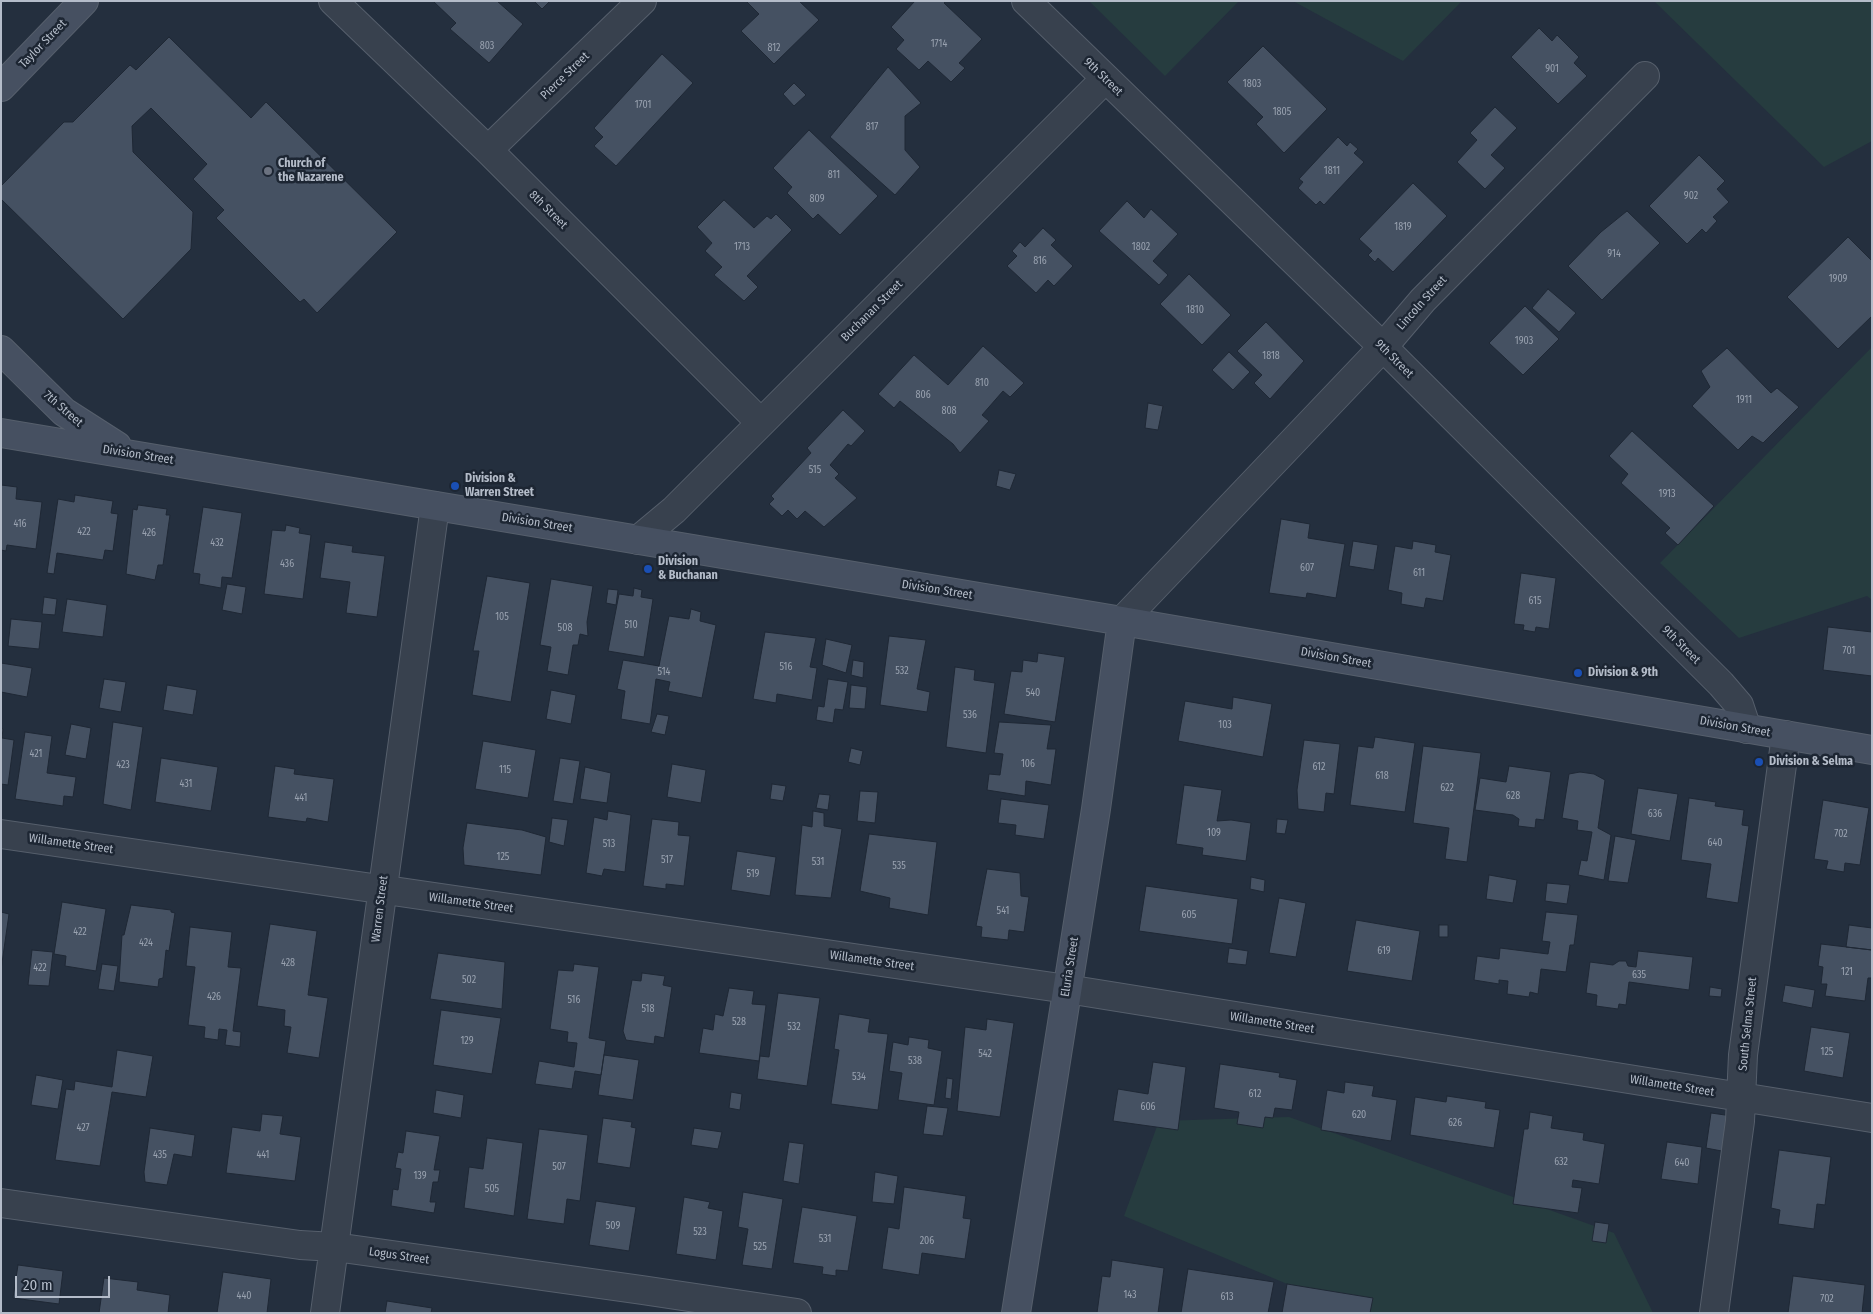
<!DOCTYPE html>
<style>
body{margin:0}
#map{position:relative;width:1873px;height:1314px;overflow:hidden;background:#242f3e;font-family:"Fira Sans Condensed",sans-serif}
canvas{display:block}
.frame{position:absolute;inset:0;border:2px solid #b4bcc9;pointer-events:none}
.scale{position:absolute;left:15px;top:1276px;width:95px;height:22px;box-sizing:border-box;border:2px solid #b4bcc9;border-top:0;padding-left:6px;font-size:15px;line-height:18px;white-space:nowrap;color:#b4bcc9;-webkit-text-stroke:4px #1d2633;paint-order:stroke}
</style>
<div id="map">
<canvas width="1873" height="1314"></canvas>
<div class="frame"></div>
<div class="scale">20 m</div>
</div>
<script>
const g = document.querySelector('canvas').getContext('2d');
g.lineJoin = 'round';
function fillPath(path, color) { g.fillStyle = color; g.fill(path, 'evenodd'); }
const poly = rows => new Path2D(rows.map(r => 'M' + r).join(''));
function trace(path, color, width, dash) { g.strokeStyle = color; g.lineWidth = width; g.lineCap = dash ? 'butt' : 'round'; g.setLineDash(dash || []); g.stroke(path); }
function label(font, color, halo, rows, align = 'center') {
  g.font = font + ' "Fira Sans Condensed",sans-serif'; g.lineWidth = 5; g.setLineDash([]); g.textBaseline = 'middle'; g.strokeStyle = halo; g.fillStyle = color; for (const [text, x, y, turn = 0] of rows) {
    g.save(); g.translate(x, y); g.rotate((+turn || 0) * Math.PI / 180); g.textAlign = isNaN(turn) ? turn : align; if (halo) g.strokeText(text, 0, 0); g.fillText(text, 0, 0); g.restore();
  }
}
fillPath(poly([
 [1089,1,1239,1,1165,76],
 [1293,1,1462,1,1403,61],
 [1654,1,1872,1,1872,141,1824,167],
 [1872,347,1872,600,1867,596,1739,638,1660,563],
 [1289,1117,1614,1233,1653,1313,1357,1313,1124,1216,1159,1121]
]), '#263c3f');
const building = poly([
 [433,1,497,1,523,24,489,63,450,29,456,23,433,1],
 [534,1,550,1,542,9,534,1],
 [746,1,799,1,819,20,774,64,741,31,759,14,746,1],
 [915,1,946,1,944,3,982,39,959,63,965,68,951,82,928,61,919,70,896,49,904,40,891,27,915,1],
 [1539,28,1552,41,1557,35,1579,57,1574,63,1587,76,1558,104,1511,57,1539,28],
 [169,37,251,118,266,102,397,232,317,313,304,299,300,302,216,218,224,210,193,179,207,164,151,108,132,126,133,152,193,212,191,249,123,319,1,199,1,186,64,122,73,122,130,65,136,70,169,37],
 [1263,46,1327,109,1284,153,1256,124,1263,117,1227,82,1263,46],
 [662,54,693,83,616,166,594,146,603,137,594,128,662,54],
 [888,67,921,103,905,116,905,150,920,167,895,195,830,137,888,67],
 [794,83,806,95,794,106,783,94,794,83],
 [1495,107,1517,128,1491,155,1505,168,1485,189,1457,162,1477,140,1470,133,1495,107],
 [809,130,878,196,840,235,818,214,813,219,787,193,792,187,773,168,809,130],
 [1338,137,1347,146,1350,142,1358,149,1354,153,1364,162,1324,205,1320,201,1316,205,1298,188,1303,182,1299,179,1338,137],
 [1699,155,1725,181,1717,189,1729,202,1713,217,1717,221,1706,233,1702,229,1687,244,1649,206,1699,155],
 [1413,183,1447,216,1393,272,1378,258,1375,262,1368,255,1372,251,1359,239,1413,183],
 [724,200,754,228,767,216,771,219,776,214,792,230,747,276,758,287,744,301,714,275,722,267,705,251,712,243,697,227,724,200],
 [1127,201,1144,218,1151,209,1178,234,1153,261,1168,275,1159,285,1099,231,1127,201],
 [1627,211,1660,243,1602,300,1568,266,1601,232,1627,211],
 [1043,228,1056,240,1051,245,1073,266,1054,286,1048,280,1036,293,1007,266,1017,256,1012,251,1020,242,1025,247,1043,228],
 [1848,237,1872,261,1872,316,1838,349,1787,297,1848,237],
 [1189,274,1231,315,1202,345,1160,304,1189,274],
 [1548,289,1576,313,1559,332,1532,308,1548,289],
 [1525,306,1559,339,1523,375,1489,343,1525,306],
 [1266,322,1304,361,1270,399,1254,383,1262,375,1237,351,1266,322],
 [983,346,1024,383,1010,397,1003,391,982,415,989,421,960,453,953,444,900,401,894,408,878,394,914,355,948,385,983,346],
 [1727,348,1771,393,1777,388,1799,407,1763,443,1752,436,1738,450,1692,406,1710,387,1701,371,1727,348],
 [1229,352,1250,372,1233,390,1212,370,1229,352],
 [1148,403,1163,406,1158,430,1145,428,1148,403],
 [843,410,865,431,851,446,848,444,830,465,839,474,835,478,857,498,824,527,805,511,797,519,788,510,782,516,769,504,774,499,771,496,811,453,807,448,843,410],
 [1632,431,1714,506,1678,545,1665,533,1670,528,1621,483,1628,474,1609,456,1632,431],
 [999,470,1016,474,1010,490,996,486,999,470],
 [1,485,17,487,16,499,42,502,36,549,7,545,6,551,1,550,1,485],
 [75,495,113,501,111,513,118,514,113,551,105,550,103,560,57,553,54,574,47,573,58,499,74,502,75,495],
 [138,505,167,509,166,515,170,515,163,565,158,565,155,580,126,574,133,509,137,510,138,505],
 [203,507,242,513,232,578,222,577,221,588,199,584,200,574,193,573,203,507],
 [1281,519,1310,524,1308,538,1345,544,1336,598,1307,593,1306,598,1269,593,1281,519],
 [286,525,300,528,299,533,311,535,303,599,264,594,272,530,285,531,286,525],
 [1353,541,1378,545,1374,570,1349,566,1353,541],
 [1413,541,1436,545,1435,552,1451,555,1443,601,1426,598,1424,608,1401,604,1402,593,1388,590,1395,546,1412,549,1413,541],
 [325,542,353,546,352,552,385,556,377,617,346,613,350,582,320,578,325,542],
 [1521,573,1556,578,1549,629,1536,627,1535,632,1523,630,1524,625,1514,624,1521,573],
 [487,576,530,583,511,702,472,695,479,651,473,651,487,576],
 [551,579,593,586,587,622,588,636,580,634,578,645,573,645,568,675,547,671,551,647,540,645,551,579],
 [227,584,246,587,242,614,222,610,227,584],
 [634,588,642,590,641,597,653,599,644,657,608,651,619,594,633,596,634,588],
 [608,589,618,590,616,605,606,603,608,589],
 [44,597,57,599,55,615,42,614,44,597],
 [67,599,107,605,103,637,62,632,67,599],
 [691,609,701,612,700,621,716,625,702,698,668,691,670,682,656,679,650,724,621,719,625,691,617,689,623,660,659,666,669,616,689,619,691,609],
 [11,619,42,622,39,649,8,646,11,619],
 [1828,627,1872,632,1872,676,1823,670,1828,627],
 [765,632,816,638,810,667,817,668,812,700,777,694,776,703,753,699,765,632],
 [889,636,926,640,917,689,930,692,927,712,880,705,889,636],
 [826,639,852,645,846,673,822,665,826,639],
 [1038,653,1065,657,1055,722,1004,714,1011,671,1022,672,1023,660,1037,662,1038,653],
 [853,660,864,662,863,678,851,675,853,660],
 [1,663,32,668,27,697,1,692,1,663],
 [955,667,975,670,974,680,995,683,986,753,946,747,955,667],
 [104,679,126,682,121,712,99,708,104,679],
 [828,679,848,682,843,710,835,709,833,723,816,720,818,706,824,707,828,679],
 [167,685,197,690,193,715,163,710,167,685],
 [851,685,867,687,865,709,849,708,851,685],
 [551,690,576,695,571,724,546,719,551,690],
 [1233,697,1272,704,1263,757,1178,741,1185,701,1232,709,1233,697],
 [657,714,669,716,665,735,651,732,657,714],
 [113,722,143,727,131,810,103,804,113,722],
 [999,722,1051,725,1047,749,1056,749,1051,785,1026,781,1025,796,987,790,989,774,1000,775,1003,754,994,753,999,722],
 [71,724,91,728,86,759,65,755,71,724],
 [1,728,3,729,2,738,14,740,8,785,1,784,1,728],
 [25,732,52,736,47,773,76,777,73,797,64,796,63,806,15,799,25,732],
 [1375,737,1415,743,1405,812,1350,805,1358,746,1373,748,1375,737],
 [1304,740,1340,744,1334,794,1326,793,1324,812,1298,809,1297,790,1304,740],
 [483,741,536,750,528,798,475,789,483,741],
 [1423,746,1481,753,1467,862,1445,859,1449,828,1413,823,1423,746],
 [851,748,863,751,860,765,848,762,851,748],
 [161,758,218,767,211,811,155,802,161,758],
 [560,758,580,761,573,804,553,801,560,758],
 [672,764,706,770,701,803,667,797,672,764],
 [275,766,295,769,294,774,334,779,328,822,307,818,306,822,268,817,275,766],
 [1509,766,1551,772,1544,820,1536,819,1535,828,1518,826,1519,819,1513,815,1475,810,1480,778,1506,782,1509,766],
 [585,767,611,773,607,803,580,799,585,767],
 [1580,772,1594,774,1605,780,1598,828,1611,835,1604,880,1578,875,1581,860,1587,861,1592,832,1577,830,1578,821,1562,818,1569,774,1580,772],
 [772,784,786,786,783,801,770,799,772,784],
 [1184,785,1222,790,1217,821,1231,820,1251,823,1246,861,1202,855,1203,848,1176,844,1184,785],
 [1638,788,1678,794,1670,841,1631,834,1638,788],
 [860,791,878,792,875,823,857,821,860,791],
 [819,794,830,795,828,810,816,808,819,794],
 [1689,798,1716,802,1715,806,1744,810,1742,825,1749,826,1738,903,1706,898,1711,864,1681,860,1689,798],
 [1001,799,1049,805,1044,839,1015,835,1016,825,998,823,1001,799],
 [1823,800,1869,808,1860,865,1845,863,1844,872,1826,869,1828,861,1814,859,1823,800],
 [608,811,631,815,625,872,604,869,602,876,586,873,594,817,607,820,608,811],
 [813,811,824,813,824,826,842,829,831,898,795,895,802,825,812,827,813,811],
 [552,818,568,820,564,846,549,842,552,818],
 [652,819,679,822,678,835,690,836,684,886,666,884,666,889,643,886,652,819],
 [1277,819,1288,820,1285,834,1276,833,1277,819],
 [467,823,522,830,546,837,541,875,464,865,463,848,467,823],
 [869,834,937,842,928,915,889,908,890,898,860,891,869,834],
 [1615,836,1636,840,1628,883,1608,881,1615,836],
 [737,851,776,857,770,896,731,890,737,851],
 [987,869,1020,873,1021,896,1029,897,1024,932,1009,930,1008,940,981,937,982,927,976,926,987,869],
 [1489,875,1517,880,1513,903,1486,899,1489,875],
 [1251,877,1265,880,1264,892,1250,889,1251,877],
 [1547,883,1570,885,1567,904,1545,901,1547,883],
 [1146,886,1238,899,1232,944,1139,931,1146,886],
 [1279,898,1306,903,1296,957,1269,953,1279,898],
 [62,902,106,909,96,971,65,966,66,956,54,954,62,902],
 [131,905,171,910,171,912,175,913,169,951,166,950,163,978,159,979,158,987,119,982,122,935,124,935,131,905],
 [1,912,9,914,1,970,1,912],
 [1546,912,1578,915,1574,945,1570,945,1566,972,1541,969,1538,994,1530,992,1529,997,1507,994,1508,981,1499,980,1499,984,1474,980,1477,956,1499,959,1500,948,1548,954,1550,942,1542,941,1546,912],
 [1356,920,1420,931,1412,981,1347,971,1356,920],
 [270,924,317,931,308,995,328,998,319,1058,287,1053,291,1027,284,1026,285,1010,257,1006,270,924],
 [1439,925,1448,925,1448,937,1439,937,1439,925],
 [1849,925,1872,928,1872,950,1846,947,1849,925],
 [190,927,232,932,228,967,241,968,233,1031,241,1032,240,1047,225,1045,227,1030,219,1029,218,1040,204,1038,205,1027,188,1025,195,967,186,966,190,927],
 [1821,944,1872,950,1872,978,1868,978,1865,1001,1825,996,1827,984,1821,984,1823,967,1818,966,1821,944],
 [1229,948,1248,951,1246,965,1227,963,1229,948],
 [32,950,53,952,49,986,28,985,32,950],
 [1638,951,1693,957,1689,990,1629,982,1626,1005,1619,1004,1618,1009,1596,1006,1597,995,1586,993,1590,962,1613,965,1619,961,1626,961,1628,966,1636,967,1638,951],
 [438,953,505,962,502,1009,430,999,438,953],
 [102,964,118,966,114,991,98,989,102,964],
 [574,964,599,967,589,1038,606,1041,601,1075,575,1071,572,1089,535,1084,539,1061,574,1067,577,1043,567,1042,568,1032,550,1029,558,970,573,971,574,964],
 [642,973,665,976,663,985,672,987,664,1038,655,1036,654,1044,626,1040,623,1031,632,980,641,981,642,973],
 [1785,985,1815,990,1812,1008,1782,1002,1785,985],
 [1710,987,1722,989,1721,997,1709,996,1710,987],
 [729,988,754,991,752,1004,766,1005,759,1061,699,1053,703,1028,713,1030,715,1014,723,1016,729,988],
 [778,993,820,998,807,1086,757,1079,760,1056,769,1057,778,993],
 [441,1010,501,1018,492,1074,433,1065,441,1010],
 [839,1014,870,1019,868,1032,888,1034,878,1110,831,1104,839,1050,834,1049,839,1014],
 [987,1019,1014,1023,1000,1117,957,1111,965,1027,986,1030,987,1019],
 [1811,1027,1850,1033,1843,1078,1804,1071,1811,1027],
 [909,1037,929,1040,928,1048,942,1051,934,1105,898,1100,902,1073,889,1071,893,1042,908,1045,909,1037],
 [117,1050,153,1056,146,1097,112,1092,100,1166,55,1160,66,1089,74,1090,75,1081,112,1087,117,1050],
 [604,1055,639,1060,633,1100,598,1095,604,1055],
 [1153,1062,1186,1067,1178,1130,1113,1121,1118,1089,1148,1094,1153,1062],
 [1220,1064,1280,1073,1279,1077,1297,1080,1292,1110,1275,1108,1273,1118,1265,1117,1263,1128,1237,1124,1239,1112,1214,1108,1220,1064],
 [36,1075,63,1080,58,1109,31,1105,36,1075],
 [947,1078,953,1079,951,1099,945,1098,947,1078],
 [1345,1082,1374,1086,1372,1096,1397,1100,1391,1141,1321,1130,1327,1090,1344,1093,1345,1082],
 [436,1090,464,1095,461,1118,433,1113,436,1090],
 [731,1092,742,1094,740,1110,729,1108,731,1092],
 [1447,1096,1486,1102,1485,1108,1500,1110,1494,1148,1410,1135,1415,1097,1446,1102,1447,1096],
 [927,1106,948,1108,943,1136,923,1134,927,1106],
 [1530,1112,1553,1116,1551,1128,1584,1133,1583,1140,1605,1144,1599,1184,1573,1180,1572,1187,1582,1188,1578,1213,1513,1204,1524,1129,1528,1129,1530,1112],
 [1711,1113,1732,1116,1727,1152,1706,1148,1711,1113],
 [262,1114,283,1116,280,1134,301,1137,295,1181,226,1173,232,1127,260,1131,262,1114],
 [603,1118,632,1122,631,1127,636,1128,630,1168,597,1163,603,1118],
 [150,1128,195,1135,192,1157,174,1154,167,1185,145,1182,144,1172,150,1128],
 [694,1128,722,1132,718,1149,691,1145,694,1128],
 [539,1129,588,1135,580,1201,567,1199,564,1224,527,1219,539,1129],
 [406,1131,440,1136,434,1170,440,1170,438,1182,433,1182,430,1202,436,1202,434,1213,391,1206,393,1189,398,1190,401,1169,395,1168,398,1152,403,1153,406,1131],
 [487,1138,523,1143,514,1216,464,1208,469,1167,483,1169,487,1138],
 [789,1142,804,1144,799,1184,783,1181,789,1142],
 [1667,1142,1702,1147,1698,1184,1661,1179,1667,1142],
 [1779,1150,1831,1157,1825,1205,1817,1204,1814,1229,1778,1224,1780,1210,1771,1208,1779,1150],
 [875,1172,898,1176,894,1204,872,1202,875,1172],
 [904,1187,966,1196,963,1218,971,1219,965,1259,922,1253,919,1275,882,1269,888,1227,899,1229,904,1187],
 [743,1192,783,1199,772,1269,742,1265,748,1229,738,1227,743,1192],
 [684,1197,710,1202,708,1208,723,1211,716,1260,676,1254,684,1197],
 [596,1201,636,1207,629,1251,589,1245,596,1201],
 [802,1207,857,1216,848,1271,836,1270,836,1276,822,1274,823,1267,793,1263,802,1207],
 [1595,1222,1609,1224,1606,1243,1592,1241,1595,1222],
 [1112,1260,1164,1268,1158,1313,1097,1313,1102,1276,1110,1277,1112,1260],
 [18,1265,63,1271,59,1304,13,1298,18,1265],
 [1188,1269,1274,1282,1268,1313,1181,1313,1188,1269],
 [223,1272,271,1279,267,1313,217,1313,223,1272],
 [1793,1276,1865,1285,1862,1313,1788,1313,1793,1276],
 [104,1278,138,1282,137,1290,170,1295,168,1313,99,1313,104,1278],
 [1287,1284,1373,1298,1370,1313,1282,1313,1287,1284],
 [387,1301,432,1308,431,1313,385,1313,387,1301]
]);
fillPath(building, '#455162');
trace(building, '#1f2835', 1);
const street = poly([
 [333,1,488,150,760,422],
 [1026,1,1383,347,1721,684,1739,705,1747,729],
 [488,150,642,1],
 [638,540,674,510,1105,79],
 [1122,621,1383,347,1423,300,1645,76],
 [1,834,1067,989,1872,1118],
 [1,1203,300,1245,335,1247,642,1290,797,1313],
 [325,1313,435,506],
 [1714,1313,1740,1121,1743,1055,1786,735]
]);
const secondary = poly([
 [1,87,84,1],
 [1,350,64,412,117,446],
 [1,433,1122,621,1872,750],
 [1016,1313,1096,809,1122,621]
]);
trace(street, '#565f6c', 30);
trace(secondary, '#565f6c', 30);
trace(street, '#38414e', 28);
trace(secondary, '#465061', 28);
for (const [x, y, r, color] of [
 [268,171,5,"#6b7280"],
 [455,486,5,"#1a4fb4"],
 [648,569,5,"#1a4fb4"],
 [1578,673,5,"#1a4fb4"],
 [1759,762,5,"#1a4fb4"]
]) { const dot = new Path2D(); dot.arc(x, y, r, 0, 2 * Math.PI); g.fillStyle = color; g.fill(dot); trace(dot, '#1d2633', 2); }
label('10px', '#98a1af', null, [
 ["1714",939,44],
 ["803",487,46],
 ["812",774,48],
 ["901",1552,69],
 ["1803",1252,84],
 ["1701",643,105],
 ["1805",1282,112],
 ["817",872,127],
 ["1811",1332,171],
 ["811",834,175],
 ["902",1691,196],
 ["809",817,199],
 ["1819",1403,227],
 ["1713",742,247],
 ["1802",1141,247],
 ["914",1614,254],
 ["816",1040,261],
 ["1909",1838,279],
 ["1810",1195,310],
 ["1903",1524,341],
 ["1818",1271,356],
 ["810",982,383],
 ["806",923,395],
 ["1911",1744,400],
 ["808",949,411],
 ["515",815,470],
 ["1913",1667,494],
 ["416",20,524],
 ["422",84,532],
 ["426",149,533],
 ["432",217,543],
 ["436",287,564],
 ["607",1307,568],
 ["611",1419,573],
 ["615",1535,601],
 ["105",502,617],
 ["510",631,625],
 ["508",565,628],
 ["701",1849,651],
 ["516",786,667],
 ["532",902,671],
 ["514",664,672],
 ["540",1033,693],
 ["536",970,715],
 ["103",1225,725],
 ["421",36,754],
 ["106",1028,764],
 ["423",123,765],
 ["612",1319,767],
 ["115",505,770],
 ["618",1382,776],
 ["431",186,784],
 ["622",1447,788],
 ["628",1513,796],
 ["441",301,798],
 ["636",1655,814],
 ["109",1214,833],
 ["702",1841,834],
 ["640",1715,843],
 ["513",609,844],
 ["125",503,857],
 ["517",667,860],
 ["531",818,862],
 ["535",899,866],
 ["519",753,874],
 ["541",1003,911],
 ["605",1189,915],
 ["422",80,932],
 ["424",146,943],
 ["619",1384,951],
 ["428",288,963],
 ["422",40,968],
 ["121",1847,972],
 ["635",1639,975],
 ["502",469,980],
 ["426",214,997],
 ["516",574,1000],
 ["518",648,1009],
 ["528",739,1022],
 ["532",794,1027],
 ["129",467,1041],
 ["125",1827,1052],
 ["542",985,1054],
 ["538",915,1061],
 ["534",859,1077],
 ["612",1255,1094],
 ["606",1148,1107],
 ["620",1359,1115],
 ["626",1455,1123],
 ["427",83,1128],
 ["435",160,1155],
 ["441",263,1155],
 ["632",1561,1162],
 ["640",1682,1163],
 ["507",559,1167],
 ["139",420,1176],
 ["505",492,1189],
 ["509",613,1226],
 ["523",700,1232],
 ["531",825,1239],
 ["206",927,1241],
 ["525",760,1247],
 ["143",1130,1295],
 ["440",244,1296],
 ["613",1227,1297],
 ["702",1827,1299]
]);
label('12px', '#b4bcc9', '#1d2633', [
 ["Taylor Street",43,44,-46],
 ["Pierce Street",565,76,-44],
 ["9th Street",1103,77,44],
 ["8th Street",548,210,45],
 ["Lincoln Street",1422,303,-48],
 ["Buchanan Street",872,311,-45],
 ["9th Street",1394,359,45],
 ["7th Street",63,409,41],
 ["Division Street",138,455,9],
 ["Division Street",537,523,9],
 ["Division Street",937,590,9],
 ["9th Street",1681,645,45],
 ["Division Street",1336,658,10],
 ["Division Street",1735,727,10],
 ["Willamette Street",71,844,8],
 ["Willamette Street",471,903,8],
 ["Warren Street",380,909,-83],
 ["Willamette Street",872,961,8],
 ["Eluria Street",1070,967,-81],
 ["Willamette Street",1272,1023,9],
 ["South Selma Street",1748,1024,-84],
 ["Willamette Street",1672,1086,9],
 ["Logus Street",399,1256,8]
]);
label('bold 12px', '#b4bcc9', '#1d2633', [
 ["Church of",278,164],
 ["the Nazarene",278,178],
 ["Division &",465,479],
 ["Warren Street",465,493],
 ["Division",658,562],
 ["& Buchanan",658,576],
 ["Division & 9th",1588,673],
 ["Division & Selma",1769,762]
], 'left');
</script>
